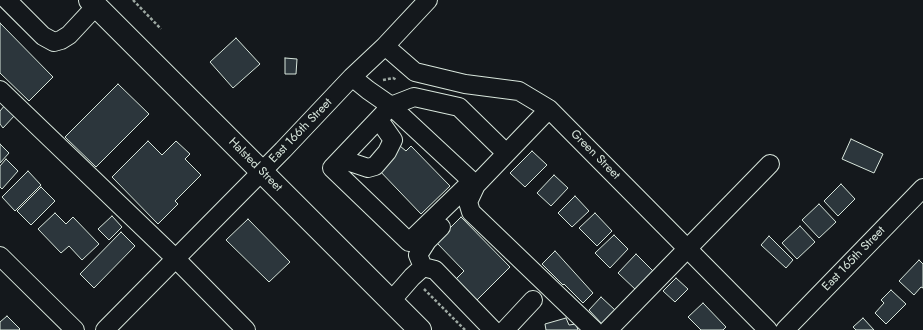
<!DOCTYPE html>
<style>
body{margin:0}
canvas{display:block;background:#14181c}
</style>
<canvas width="923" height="330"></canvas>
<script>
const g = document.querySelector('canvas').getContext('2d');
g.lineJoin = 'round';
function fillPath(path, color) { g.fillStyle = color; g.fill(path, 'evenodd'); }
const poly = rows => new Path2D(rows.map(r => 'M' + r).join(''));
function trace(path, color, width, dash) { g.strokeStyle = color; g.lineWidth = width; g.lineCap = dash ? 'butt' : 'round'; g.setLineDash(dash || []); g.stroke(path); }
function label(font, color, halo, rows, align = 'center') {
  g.font = font + ' Jost,sans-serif'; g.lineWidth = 3; g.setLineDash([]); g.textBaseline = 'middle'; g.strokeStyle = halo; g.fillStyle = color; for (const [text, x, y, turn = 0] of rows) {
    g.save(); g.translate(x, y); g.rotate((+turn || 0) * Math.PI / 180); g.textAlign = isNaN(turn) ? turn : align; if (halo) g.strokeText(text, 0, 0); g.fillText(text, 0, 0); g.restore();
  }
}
const building = poly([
 [0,23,53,77,29,101,0,73,0,23],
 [236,38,260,64,233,88,210,62,236,38],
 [285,58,297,59,296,74,285,74,285,58],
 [118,84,149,114,96,167,65,137,118,84],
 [5,105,15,115,3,128,0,124,0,111,5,105],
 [851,139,883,154,874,173,842,159,851,139],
 [148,141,162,155,176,141,190,154,185,159,201,175,175,201,178,204,158,224,112,177,148,141],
 [0,144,9,153,0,163,0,144],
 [400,146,406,151,411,146,450,186,421,214,377,168,400,146],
 [532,151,547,165,525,187,510,173,532,151],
 [6,159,18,171,2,189,0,187,0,166,6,159],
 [28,171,41,185,15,211,2,197,28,171],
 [554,175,568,188,551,206,537,193,554,175],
 [841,184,855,199,838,216,824,201,841,184],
 [41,187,55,201,31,225,17,211,41,187],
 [575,196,589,211,572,227,558,213,575,196],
 [819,204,836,222,819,238,802,220,819,204],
 [55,213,66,224,73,217,99,244,82,260,69,246,61,253,38,229,55,213],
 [595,213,612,231,597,246,579,228,595,213],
 [112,216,122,227,109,240,98,229,112,216],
 [461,217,510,267,474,303,453,282,464,271,436,242,461,217],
 [248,219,290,262,269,282,226,240,248,219],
 [800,226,815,242,797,259,782,243,800,226],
 [121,232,135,246,94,288,80,274,121,232],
 [614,235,628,249,610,268,595,253,614,235],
 [769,236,793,260,786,268,761,245,769,236],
 [555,251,593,293,583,303,564,284,563,285,542,264,555,251],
 [636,254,654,272,636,290,618,273,636,254],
 [919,260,923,264,923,288,921,287,914,295,899,281,919,260],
 [676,278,688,289,675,302,663,291,676,278],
 [891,290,906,304,886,324,875,313,884,303,881,300,891,290],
 [601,297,615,310,602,324,589,310,601,297],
 [703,303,726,327,723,330,701,330,688,317,703,303],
 [7,316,20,329,19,330,0,330,0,322,7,316],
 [566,318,569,325,576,324,578,330,546,330,545,324,566,318],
 [863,318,874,330,856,330,853,327,863,318]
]);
fillPath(building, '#2c363c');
trace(building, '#d8e6dc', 1);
const minor = poly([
 [7,0,43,36,54,42,61,40,69,35,96,6],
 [385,46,415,72,465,84,519,91,549,109,768,330],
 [352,77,368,90,391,106,476,185,549,109],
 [0,90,175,258,246,330],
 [341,159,368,168,375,166,387,152,393,140,379,120],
 [472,181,409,242,332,168,391,106,414,97,459,107,506,153],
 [476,185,468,202,471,212,594,330],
 [0,256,75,330],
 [423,267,418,255,427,241,441,227],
 [391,301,412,277,423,267,435,270,493,330],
 [105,330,283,150,352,77,385,46,428,0],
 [505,330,533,300],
 [608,330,770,164],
 [785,330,923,188]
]);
const major = poly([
 [90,0,420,330]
]);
trace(minor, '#d8e6dc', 20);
trace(major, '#d8e6dc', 24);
trace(poly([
 [133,0,161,29],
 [383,80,393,78,397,80],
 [424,289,465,330]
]), '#9da8a2', 2.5, [3, 2]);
trace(minor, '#14181c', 18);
trace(major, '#14181c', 22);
label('12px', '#d8e6dc', '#14181c', [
 ["East 166th Street",301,131,-46],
 ["Green Street",595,155,45],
 ["Halsted Street",255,165,45],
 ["East 165th Street",854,259,-46]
]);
</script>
